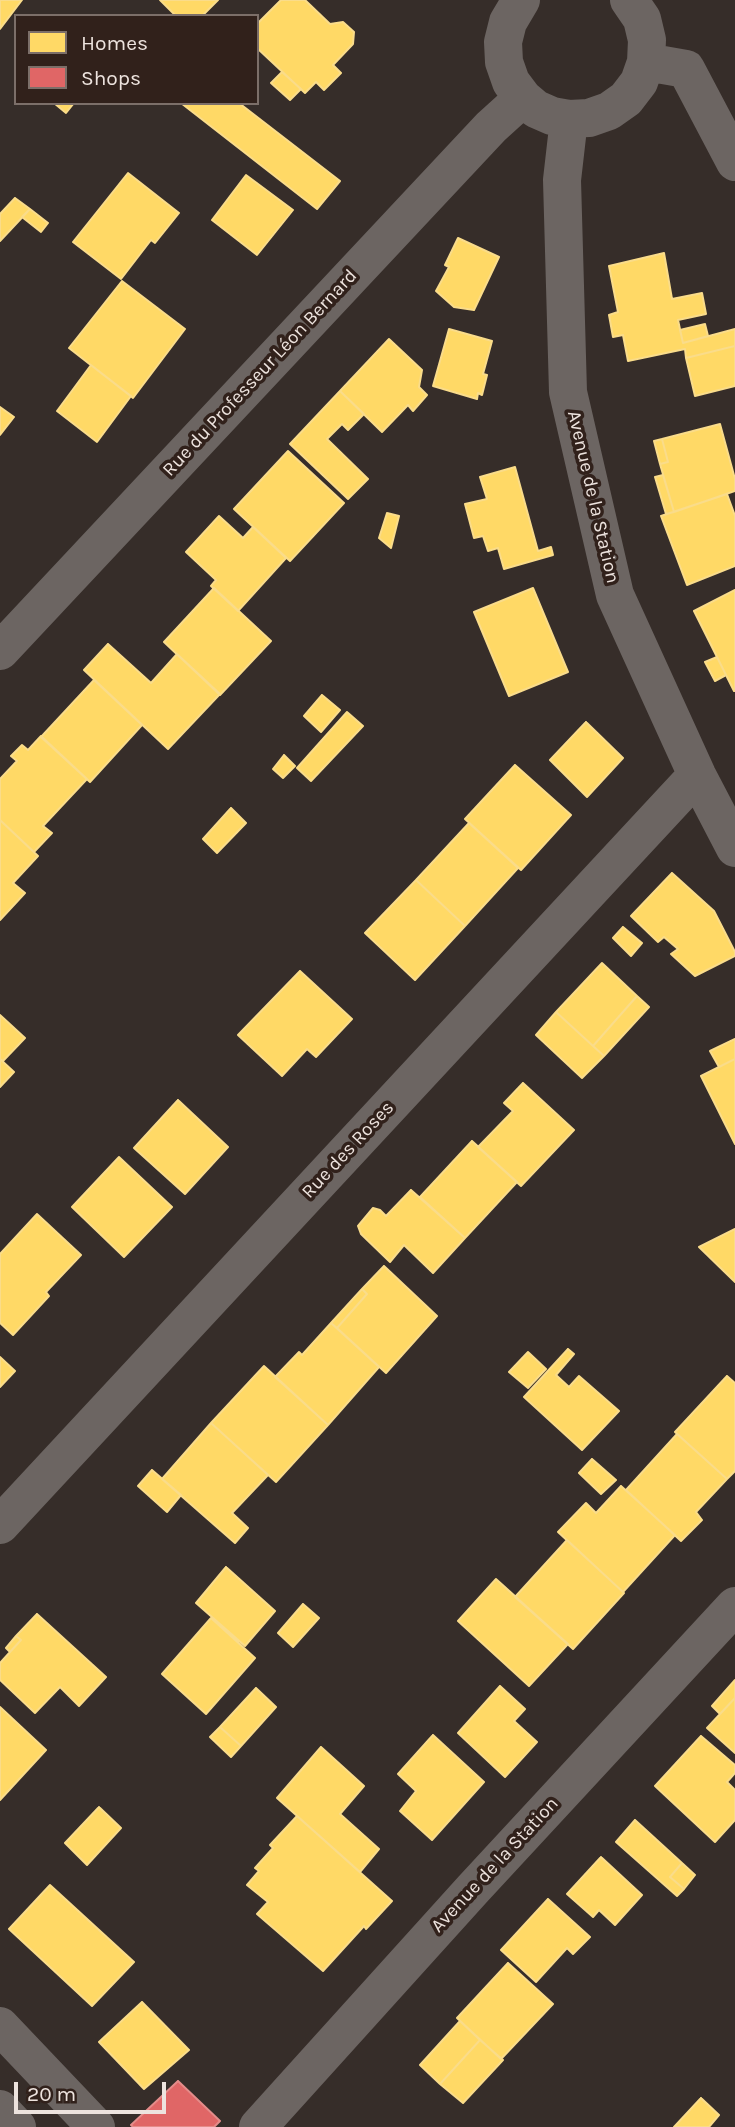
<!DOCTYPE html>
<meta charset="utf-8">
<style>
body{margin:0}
#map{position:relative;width:735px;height:2127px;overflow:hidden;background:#362d29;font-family:Karla,sans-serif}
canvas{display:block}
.legend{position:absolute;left:14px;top:14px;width:245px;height:91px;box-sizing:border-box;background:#31211b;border:2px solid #7c6f69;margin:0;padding:9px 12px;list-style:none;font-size:21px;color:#ede3de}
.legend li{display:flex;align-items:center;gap:14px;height:35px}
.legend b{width:35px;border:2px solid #7c6f69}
.scale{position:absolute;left:14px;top:2082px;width:152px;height:32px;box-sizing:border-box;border:4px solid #ede3de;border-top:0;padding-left:9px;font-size:21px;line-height:24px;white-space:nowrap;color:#ede3de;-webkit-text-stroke:5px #31211b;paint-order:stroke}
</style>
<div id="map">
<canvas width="735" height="2127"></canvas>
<ul class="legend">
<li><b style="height:19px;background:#ffd966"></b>Homes</li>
<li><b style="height:19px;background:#e06666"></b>Shops</li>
</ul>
<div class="scale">20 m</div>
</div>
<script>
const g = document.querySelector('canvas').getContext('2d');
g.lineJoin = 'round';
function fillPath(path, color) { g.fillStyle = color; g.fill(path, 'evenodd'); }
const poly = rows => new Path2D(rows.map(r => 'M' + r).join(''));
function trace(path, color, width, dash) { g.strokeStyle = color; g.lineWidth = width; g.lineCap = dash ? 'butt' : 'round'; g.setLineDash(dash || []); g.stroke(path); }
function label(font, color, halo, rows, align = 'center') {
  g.font = font + ' Karla,sans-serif'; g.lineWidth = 7; g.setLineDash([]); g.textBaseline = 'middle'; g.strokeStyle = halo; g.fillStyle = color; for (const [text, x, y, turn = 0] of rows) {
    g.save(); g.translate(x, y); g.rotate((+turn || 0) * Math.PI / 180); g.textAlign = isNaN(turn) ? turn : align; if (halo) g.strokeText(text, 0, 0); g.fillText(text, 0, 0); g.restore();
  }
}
const homes = poly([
 [0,0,22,0,0,29,0,0],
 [160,0,218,0,202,16,176,16,160,0],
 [281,0,305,0,330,24,343,22,354,32,353,44,333,65,341,73,324,90,316,82,305,93,257,48,257,24,281,0],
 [282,72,301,89,290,100,271,83,282,72],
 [54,103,74,103,66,113,54,103],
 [181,103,239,103,340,181,317,209,181,103],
 [128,173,179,213,155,243,151,240,121,279,73,242,128,173],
 [246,175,293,210,257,255,212,220,246,175],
 [15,198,30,209,0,241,0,214,15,198],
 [30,209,48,223,41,232,22,217,30,209],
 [458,238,499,257,474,310,454,307,436,291,449,267,445,265,458,238],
 [664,253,672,299,702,293,706,314,678,320,683,343,735,329,735,346,686,358,685,349,628,361,623,335,613,337,609,315,618,312,609,266,664,253],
 [122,281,185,329,133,398,69,348,122,281],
 [705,324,708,336,683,343,680,330,705,324],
 [449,329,492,341,483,374,487,375,482,395,478,393,477,399,433,386,449,329],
 [389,339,422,370,419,387,427,395,413,411,408,405,382,432,340,391,389,339],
 [735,346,735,386,695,396,686,358,735,346],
 [91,365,131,396,97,442,57,411,91,365],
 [340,391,364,414,348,430,342,424,327,439,368,479,348,499,290,444,340,391],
 [0,407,14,417,0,435,0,407],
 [720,424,735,479,735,491,674,512,660,464,668,462,662,439,720,424],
 [662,439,668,462,660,464,654,441,662,439],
 [288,451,344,503,290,561,234,509,288,451],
 [515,467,538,551,551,547,553,555,504,569,498,548,488,551,483,536,474,538,465,504,487,499,480,477,515,467],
 [663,475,674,512,666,514,655,477,663,475],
 [727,494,735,516,735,566,687,585,661,516,727,494],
 [387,513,399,516,391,548,379,538,387,513],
 [219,516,243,538,253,527,286,558,238,611,211,586,216,580,186,552,219,516],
 [214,588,271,641,220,695,164,642,214,588],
 [533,588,568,672,509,696,474,612,533,588],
 [735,590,735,691,734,691,694,611,735,590],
 [108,644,151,683,177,654,220,694,168,749,84,670,108,644],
 [717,657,726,675,715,681,705,662,717,657],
 [94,680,142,725,90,782,41,737,94,680],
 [322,695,340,710,321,732,304,716,322,695],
 [347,712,363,726,311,781,297,768,347,712],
 [586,722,623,758,587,797,550,760,586,722],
 [41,736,87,779,43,826,52,833,34,852,0,820,0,779,17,761,11,756,22,745,28,750,41,736],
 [284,755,295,766,283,778,273,769,284,755],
 [515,765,571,815,521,870,465,819,515,765],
 [231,808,246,823,217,853,203,839,231,808],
 [0,820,38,856,13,883,25,893,0,920,0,820],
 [469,823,518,868,465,926,416,880,469,823],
 [672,873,714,911,735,952,735,956,695,976,671,954,678,949,664,937,658,942,631,916,672,873],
 [416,880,465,926,415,980,365,933,416,880],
 [623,927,642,943,631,956,613,938,623,927],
 [602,963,637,996,593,1046,556,1012,602,963],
 [300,971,352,1019,316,1057,307,1049,282,1076,238,1035,300,971],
 [637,996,649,1007,604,1056,593,1046,637,996],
 [556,1012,604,1056,582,1078,536,1035,556,1012],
 [0,1015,25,1038,3,1061,0,1059,0,1015],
 [735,1039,735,1059,719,1067,710,1051,735,1039],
 [0,1059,14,1072,0,1087,0,1059],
 [735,1059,735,1144,701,1076,735,1059],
 [523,1083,574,1130,521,1186,478,1147,513,1111,504,1103,523,1083],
 [178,1100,228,1147,185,1194,134,1148,178,1100],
 [472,1141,517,1182,465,1238,420,1197,472,1141],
 [119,1157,172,1207,124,1257,72,1207,119,1157],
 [411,1190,465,1238,433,1273,404,1245,390,1262,361,1234,358,1226,373,1208,380,1210,386,1216,411,1190],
 [37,1214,81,1255,46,1292,49,1296,13,1335,0,1323,0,1254,37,1214],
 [735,1229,735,1282,699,1247,735,1229],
 [384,1266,437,1316,386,1373,337,1328,367,1294,362,1289,384,1266],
 [362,1289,367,1294,337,1328,331,1323,362,1289],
 [331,1323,379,1367,328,1425,275,1377,299,1352,302,1355,331,1323],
 [568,1349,574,1354,556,1375,569,1387,579,1376,619,1411,582,1450,524,1397,568,1349],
 [528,1352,546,1369,528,1388,509,1372,528,1352],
 [0,1357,15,1371,0,1387,0,1357],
 [264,1366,328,1425,276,1482,211,1423,264,1366],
 [727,1376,735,1383,735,1471,727,1479,675,1432,727,1376],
 [211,1423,268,1475,232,1513,248,1528,235,1543,162,1479,211,1423],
 [677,1434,727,1479,696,1512,702,1520,681,1541,626,1490,677,1434],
 [592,1459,616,1480,601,1494,579,1473,592,1459],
 [152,1470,181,1495,167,1512,138,1486,152,1470],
 [621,1486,675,1535,623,1592,558,1532,586,1503,596,1513,621,1486],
 [567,1540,624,1593,573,1649,515,1597,567,1540],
 [226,1567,275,1611,245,1646,196,1603,226,1567],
 [496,1579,568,1644,529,1686,458,1621,496,1579],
 [303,1604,319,1618,293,1647,278,1633,303,1604],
 [37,1614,106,1677,79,1706,60,1687,35,1713,0,1680,0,1663,21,1640,16,1636,37,1614],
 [211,1618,255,1658,206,1714,162,1674,211,1618],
 [16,1636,21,1640,10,1652,6,1648,16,1636],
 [735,1680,735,1698,720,1714,712,1706,735,1680],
 [500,1686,525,1709,514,1721,537,1742,505,1777,458,1733,500,1686],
 [256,1688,276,1707,241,1746,220,1727,256,1688],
 [735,1698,735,1753,707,1728,735,1698],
 [0,1707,46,1750,0,1800,0,1707],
 [220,1727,241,1746,231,1757,210,1737,220,1727],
 [433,1735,484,1782,432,1840,400,1811,416,1791,398,1774,433,1735],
 [701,1736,735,1765,735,1773,727,1782,735,1790,735,1820,715,1842,655,1786,701,1736],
 [321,1747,364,1786,340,1814,379,1849,360,1872,277,1798,321,1747],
 [99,1807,121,1828,87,1865,65,1843,99,1807],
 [297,1816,392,1901,366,1929,364,1926,323,1971,257,1914,268,1902,247,1885,259,1871,255,1868,273,1848,270,1845,297,1816],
 [635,1820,682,1863,670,1877,684,1889,677,1896,616,1842,635,1820],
 [601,1857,642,1895,615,1925,599,1910,593,1917,567,1894,601,1857],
 [682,1863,695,1875,684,1889,670,1877,682,1863],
 [50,1885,134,1962,92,2006,9,1929,50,1885],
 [548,1899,590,1937,573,1954,567,1948,536,1982,501,1950,548,1899],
 [508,1963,553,2004,501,2059,457,2018,508,1963],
 [142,2002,189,2050,144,2089,99,2042,142,2002],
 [460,2021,480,2040,440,2084,420,2065,460,2021],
 [480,2040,503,2060,463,2103,440,2084,480,2040],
 [701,2098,719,2115,709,2127,674,2127,701,2098]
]);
fillPath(homes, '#ffd966');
trace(homes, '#fadc8a', 2);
const shops = poly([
 [178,2081,220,2121,214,2127,133,2127,131,2125,178,2081]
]);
fillPath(shops, '#e06666');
trace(shops, '#e48c8a', 2);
trace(poly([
 [521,0,508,22,503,42,504,62,511,82,523,98,536,109,552,116,569,119,589,118,609,111,626,99,639,82,646,62,647,40,642,19,629,0],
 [646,62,686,69,735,162],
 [569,119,562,180,568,392,615,595,697,775,735,848],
 [0,651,491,127,523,98],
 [0,1525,697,775],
 [0,2026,96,2127],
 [0,2109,17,2127],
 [258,2127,473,1889,735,1606]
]), '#6c6562', 38);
label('19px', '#ede3de', '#31211b', [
 ["Rue du Professeur Léon Bernard",260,373,-47],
 ["Avenue de la Station",593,497,77],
 ["Rue des Roses",348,1150,-47],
 ["Avenue de la Station",495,1865,-47]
]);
</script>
